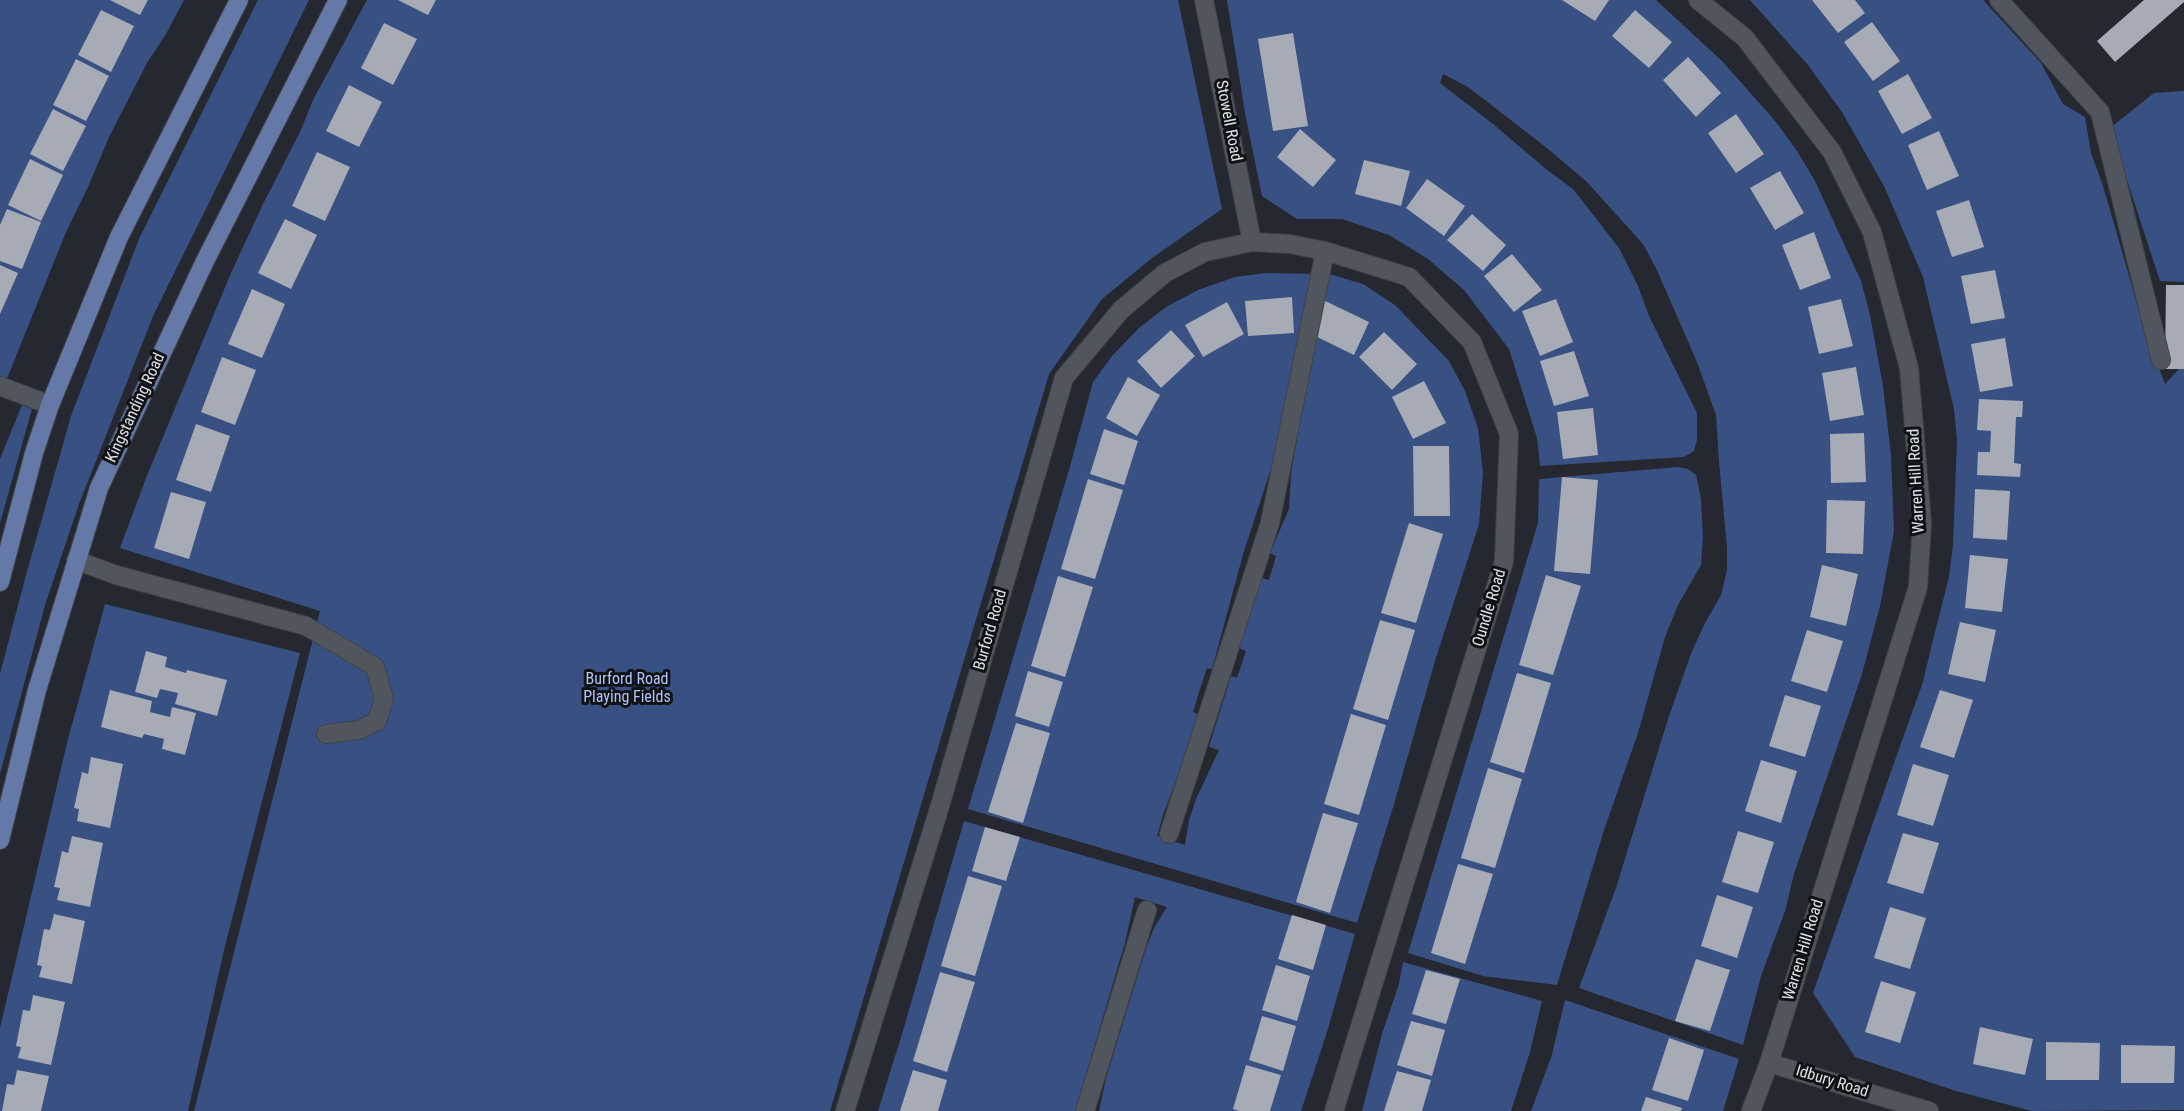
<!DOCTYPE html>
<style>
body{margin:0}
canvas{display:block;background:#252830}
</style>
<canvas width="2184" height="1111"></canvas>
<script>
const g = document.querySelector('canvas').getContext('2d');
g.lineJoin = 'round';
function fillPath(path, color) { g.fillStyle = color; g.fill(path, 'evenodd'); }
const poly = rows => new Path2D(rows.map(r => 'M' + r).join(''));
function trace(path, color, width, dash) { g.strokeStyle = color; g.lineWidth = width; g.lineCap = dash ? 'butt' : 'round'; g.setLineDash(dash || []); g.stroke(path); }
function label(font, color, halo, rows, align = 'center') {
  g.font = font + ' "Roboto Condensed",sans-serif'; g.lineWidth = 6; g.setLineDash([]); g.textBaseline = 'middle'; g.strokeStyle = halo; g.fillStyle = color; for (const [text, x, y, turn = 0] of rows) {
    g.save(); g.translate(x, y); g.rotate((+turn || 0) * Math.PI / 180); g.textAlign = isNaN(turn) ? turn : align; if (halo) g.strokeText(text, 0, 0); g.fillText(text, 0, 0); g.restore();
  }
}
fillPath(poly([
 [0,0,184,0,166,34,147,63,109,137,88,187,66,232,6,381,0,378],
 [258,0,309,0,153,316,79,504,45,605,0,774,0,674,26,575,71,416,139,239],
 [367,0,1178,0,1222,209,1152,258,1102,299,1049,374,830,1111,194,1111,320,611,120,548,146,478,231,273,263,204,300,132,313,100],
 [1227,0,1656,0,1722,61,1776,122,1797,151,1815,181,1861,281,1870,315,1883,386,1891,456,1894,531,1880,606,1862,674,1794,874,1785,911,1761,976,1743,1045,1579,988,1616,888,1668,719,1692,651,1705,623,1721,595,1727,570,1727,547,1719,462,1716,415,1697,362,1656,268,1643,244,1587,182,1547,148,1468,87,1443,74,1440,83,1493,124,1546,169,1573,189,1619,248,1638,286,1649,316,1697,413,1697,440,1694,451,1684,457,1540,466,1537,438,1509,349,1464,290,1428,259,1389,235,1342,219,1297,219,1262,196,1245,113],
 [1750,0,1983,0,2041,63,2063,104,2085,117,2091,153,2103,186,2145,331,2165,384,2179,369,2184,369,2184,1110,2032,1111,1956,1091,1855,1057,1813,993,1899,749,1923,682,1932,644,1949,577,1953,544,1957,440,1954,409,1923,277,1884,186,1842,112,1808,65],
 [2184,91,2184,282,2160,281,2110,128,2154,93],
 [1266,273,1314,274,1284,417,1279,429,1283,432,1244,551,1212,669,1207,668,1199,692,1193,712,1199,715,1191,742,1163,815,1157,836,1185,845,1189,820,1196,799,1219,750,1209,747,1231,676,1237,678,1246,651,1239,648,1260,578,1269,580,1276,556,1270,553,1289,509,1291,474,1299,427,1299,407,1326,273,1363,284,1395,305,1449,361,1465,391,1478,428,1483,473,1479,524,1435,661,1394,804,1357,923,968,809,1069,470,1093,382,1112,356,1139,328,1166,307,1198,290,1235,277],
 [22,405,32,409,0,523,0,459],
 [1678,467,1688,469,1696,475,1701,499,1703,537,1701,565,1678,605,1665,637,1638,733,1604,830,1557,985,1483,976,1408,953,1538,523,1539,479],
 [105,604,300,653,224,950,188,1111,0,1111,0,1028,67,743],
 [964,821,1355,934,1327,1032,1301,1111,1099,1111,1106,1078,1146,948,1154,928,1167,907,1135,897,1125,943,1075,1111,878,1111,902,1034],
 [1403,962,1542,1001,1530,1052,1511,1111,1362,1111,1382,1034,1399,984],
 [1565,1000,1739,1059,1723,1111,1531,1111,1551,1058]
]), '#395083');
fillPath(poly([
 [110,0,148,0,140,15],
 [398,0,436,0,428,15],
 [1562,0,1609,0,1595,21],
 [1812,0,1855,0,1865,13,1838,33],
 [2144,0,2184,0,2184,2,2115,62,2097,41],
 [101,10,134,26,111,72,78,55],
 [1635,10,1672,42,1649,68,1612,36],
 [1872,22,1900,61,1873,81,1844,42],
 [384,23,417,39,393,85,361,68],
 [1293,33,1308,126,1273,131,1258,39],
 [1688,57,1721,93,1696,117,1663,80],
 [76,59,109,76,86,121,53,105],
 [1908,74,1932,118,1902,134,1878,91],
 [349,85,382,102,359,147,326,131],
 [53,109,86,126,63,171,30,154],
 [1736,114,1764,154,1736,173,1708,133],
 [1300,129,1336,160,1313,187,1277,157],
 [1939,131,1959,176,1927,190,1908,145],
 [317,152,350,167,325,221,292,206],
 [30,159,63,175,41,221,8,205],
 [1364,160,1410,171,1401,206,1355,194],
 [1780,171,1804,213,1775,230,1750,188],
 [1427,179,1465,206,1444,236,1406,208],
 [1969,200,1984,247,1952,257,1936,211],
 [7,209,41,222,22,269,0,261,0,225],
 [1472,214,1506,245,1483,271,1447,240],
 [285,219,317,235,291,289,258,273],
 [1814,232,1831,278,1800,290,1782,245],
 [1512,254,1542,290,1514,312,1484,276],
 [0,265,18,273,0,314],
 [1995,270,2005,318,1971,324,1961,276],
 [2166,285,2184,285,2184,369,2165,369],
 [252,289,285,304,262,358,228,344],
 [1292,297,1294,333,1248,336,1245,301],
 [1319,298,1369,322,1354,355,1311,334],
 [1556,299,1573,342,1540,356,1522,311],
 [1841,299,1853,346,1819,354,1808,307],
 [1227,302,1244,334,1203,357,1185,325],
 [1171,330,1195,356,1161,388,1137,361],
 [1384,332,1417,364,1392,390,1359,357],
 [2005,338,2013,386,1980,392,1971,344],
 [1574,351,1589,396,1554,406,1540,361],
 [222,357,256,370,235,425,201,412],
 [1856,367,1864,415,1830,421,1822,373],
 [1128,377,1160,395,1137,436,1106,418],
 [1424,381,1446,423,1413,439,1392,397],
 [1979,399,2023,401,2022,417,2016,417,2014,463,2021,464,2020,477,1977,475,1978,452,1990,452,1991,431,1977,430],
 [1593,408,1598,455,1563,459,1557,412],
 [196,424,230,436,211,492,176,480],
 [1104,429,1138,441,1124,485,1090,474],
 [1864,433,1866,482,1831,483,1830,434],
 [1413,446,1449,446,1450,516,1414,516],
 [1562,477,1598,480,1590,574,1554,571],
 [1088,479,1123,490,1095,579,1061,569],
 [1975,489,2010,491,2007,540,1973,538],
 [171,492,206,502,189,559,154,548],
 [1827,500,1865,501,1863,554,1826,553],
 [1409,523,1443,534,1416,623,1381,613],
 [1970,555,2008,559,2002,612,1965,608],
 [1822,565,1858,574,1846,626,1810,617],
 [1546,575,1581,586,1553,675,1519,665],
 [1058,576,1093,587,1065,677,1031,666],
 [1380,620,1415,630,1388,720,1353,709],
 [1960,622,1996,630,1985,682,1948,674],
 [1807,630,1843,641,1827,692,1791,681],
 [146,651,167,657,165,667,186,673,187,670,227,680,217,716,175,704,178,693,160,689,157,698,135,692],
 [1028,671,1063,682,1049,727,1015,716],
 [1517,673,1551,683,1524,773,1490,762],
 [110,690,152,701,150,712,170,717,172,707,196,713,185,755,162,749,164,739,144,734,142,738,101,727],
 [1940,690,1973,700,1954,758,1920,747],
 [1785,695,1821,706,1805,757,1769,746],
 [1351,714,1386,725,1359,815,1324,804],
 [1016,723,1050,733,1023,823,988,812],
 [91,757,123,764,110,828,77,821,79,809,74,808,82,772,88,774],
 [1761,760,1797,771,1781,823,1745,811],
 [1913,764,1949,775,1933,826,1897,815],
 [1488,768,1522,779,1495,868,1461,858],
 [1323,813,1358,823,1330,913,1296,902],
 [985,827,1020,837,1006,881,972,871],
 [1738,831,1774,842,1758,893,1722,882],
 [1903,833,1939,843,1923,894,1887,883],
 [72,836,103,843,90,907,57,900,60,888,54,887,62,851,68,853],
 [1458,864,1493,874,1465,964,1431,953],
 [968,876,1002,886,975,976,941,966],
 [1717,895,1753,907,1737,958,1701,946],
 [1890,907,1926,918,1910,969,1874,958],
 [54,914,85,921,72,984,39,977,42,966,37,965,44,929,50,930],
 [1292,915,1326,925,1313,970,1278,959],
 [1696,959,1730,970,1710,1031,1675,1021],
 [1276,965,1310,976,1297,1021,1262,1010],
 [1426,970,1460,979,1446,1024,1412,1014],
 [940,972,975,982,947,1072,913,1061],
 [1881,981,1916,992,1900,1043,1865,1032],
 [33,995,65,1002,51,1065,18,1058,21,1047,16,1046,23,1010,30,1011],
 [1262,1016,1296,1026,1283,1071,1249,1060],
 [1411,1021,1445,1030,1432,1076,1397,1065],
 [1980,1027,2033,1039,2025,1075,1973,1064],
 [1669,1038,1704,1050,1688,1101,1652,1090],
 [2046,1042,2100,1043,2099,1080,2046,1080],
 [2121,1045,2175,1046,2174,1083,2121,1083],
 [1246,1065,1281,1075,1270,1111,1239,1111,1233,1109],
 [17,1070,49,1076,41,1111,2,1111,7,1084,14,1085],
 [913,1070,947,1080,938,1111,900,1111],
 [1397,1071,1431,1080,1422,1111,1384,1111],
 [1646,1097,1682,1108,1681,1111,1641,1111]
]), '#a7abb5');
const minor = poly([
 [1204,0,1252,242],
 [1698,0,1745,38,1832,152,1872,232,1909,368,1922,523,1918,587,1769,1063,1751,1111],
 [1999,0,2100,112,2161,360],
 [0,386,50,405],
 [76,560,116,575,306,626,375,667,384,699,377,721,359,730,326,734],
 [1169,834,1270,523,1325,251],
 [1769,1063,1929,1111],
 [845,1111,939,809,1064,378,1121,310,1165,273,1205,252,1252,242,1290,244,1325,251,1409,277,1472,342,1509,434,1504,561,1334,1111],
 [1085,1111,1147,910]
]);
const major = poly([
 [0,582,34,453,50,405,119,237,239,0],
 [0,840,37,690,99,488,204,263,338,0]
]);
trace(minor, '#404349', 20);
trace(major, '#404349', 20);
trace(minor, '#51565e', 18);
trace(major, '#6479a7', 18);
label('16px', '#dfe1e6', '#0f1115', [
 ["Stowell Road",1228,121,79],
 ["Kingstanding Road",136,408,-65],
 ["Warren Hill Road",1917,481,-93],
 ["Oundle Road",1490,608,-73],
 ["Burford Road",991,630,-74],
 ["Warren Hill Road",1804,950,-73],
 ["Idbury Road",1832,1082,17]
]);
label('16px', '#afc7f8', '#0f1115', [
 ["Burford Road",627,680],
 ["Playing Fields",627,698]
]);
</script>
